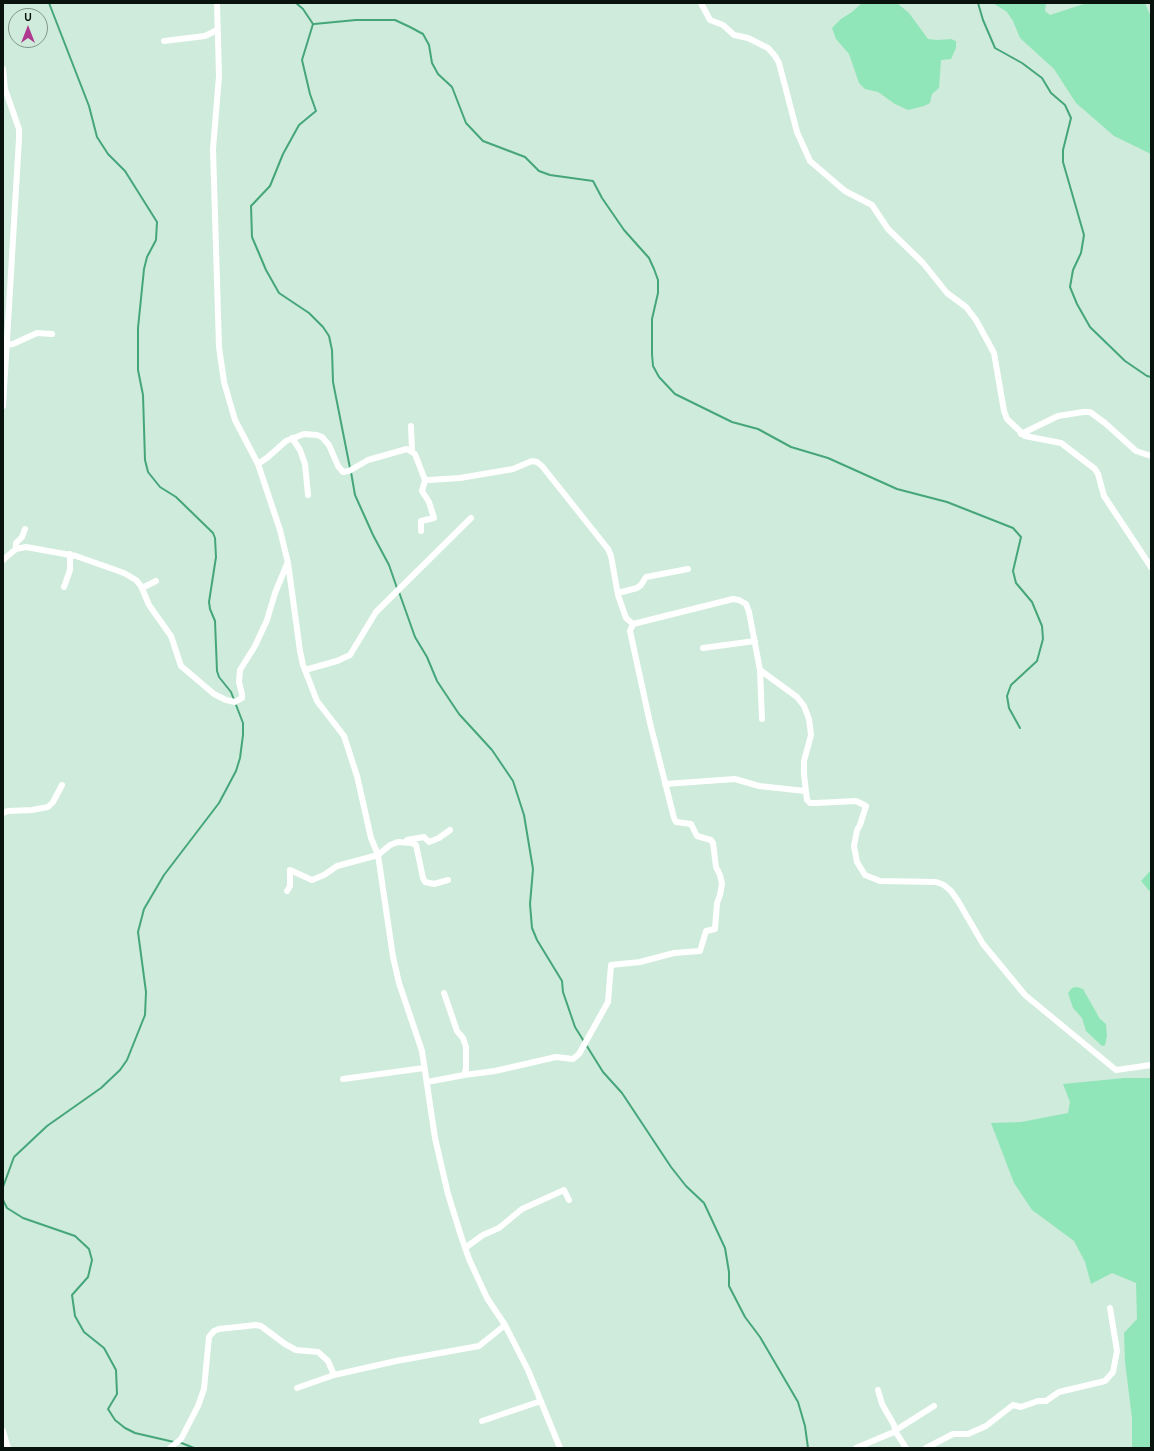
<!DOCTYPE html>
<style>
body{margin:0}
#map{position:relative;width:1154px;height:1451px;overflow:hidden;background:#cfebdb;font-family:"DM Sans",sans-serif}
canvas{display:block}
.frame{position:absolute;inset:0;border:4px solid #09130e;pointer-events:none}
.north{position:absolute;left:8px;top:8px;width:40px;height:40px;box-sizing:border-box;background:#cfebdb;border:1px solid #809589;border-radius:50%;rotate:0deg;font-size:11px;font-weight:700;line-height:16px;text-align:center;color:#09130e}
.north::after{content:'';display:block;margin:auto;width:14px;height:18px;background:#b03990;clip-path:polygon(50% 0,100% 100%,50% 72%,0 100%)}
</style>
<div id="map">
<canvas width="1154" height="1451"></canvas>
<div class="frame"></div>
<div class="north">U</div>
</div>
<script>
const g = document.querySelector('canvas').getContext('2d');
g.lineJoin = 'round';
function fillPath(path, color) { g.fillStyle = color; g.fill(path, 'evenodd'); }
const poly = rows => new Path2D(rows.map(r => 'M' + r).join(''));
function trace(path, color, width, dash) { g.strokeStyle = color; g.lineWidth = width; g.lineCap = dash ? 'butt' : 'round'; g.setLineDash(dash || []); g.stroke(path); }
fillPath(poly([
 [862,3,897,3,909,13,928,39,938,40,951,39,956,41,956,48,951,59,941,60,939,88,932,94,930,103,924,106,908,110,895,104,878,92,865,89,859,83,849,54,836,39,832,28,841,19,852,12],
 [993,3,1046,3,1045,11,1050,15,1087,3,1145,3,1151,17,1151,154,1114,136,1076,103,1054,69,1020,38,1013,21,1007,12],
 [1151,870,1151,893,1141,881],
 [1077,987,1083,989,1100,1019,1106,1024,1107,1036,1105,1045,1102,1046,1086,1031,1082,1018,1073,1008,1068,993,1072,988],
 [1124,1078,1151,1078,1151,1448,1132,1448,1132,1418,1125,1362,1124,1333,1137,1319,1136,1283,1112,1273,1091,1284,1085,1262,1074,1241,1032,1210,1014,1183,991,1123,1021,1122,1068,1113,1070,1102,1063,1084]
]), '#91e6b9');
trace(poly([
 [296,3,303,9,313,24,302,60,310,94,316,111,299,125,283,154,270,186,251,206,252,237,266,270,279,293,309,313,323,327,329,336,332,350,333,382,350,468],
 [978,3,983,20,995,48,1022,63,1042,78,1051,93,1065,105,1071,118,1063,150,1063,162,1084,235,1081,253,1073,270,1070,287,1077,304,1090,327,1125,361,1147,376,1151,377],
 [314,24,356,20,395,20,410,27,423,34,429,45,432,63,438,74,452,87,466,123,483,141,525,157,539,171,550,175,593,181,602,198,624,230,649,258,654,269,658,280,658,293,652,319,652,354,653,366,659,377,675,394,732,422,758,429,791,447,828,458,897,489,947,502,1013,528,1021,537,1013,571,1016,583,1032,602,1042,626,1043,639,1037,661,1011,685,1007,696,1009,708,1020,728],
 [351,472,355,495,373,535,389,565,397,588],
 [399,592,415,637,427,657,437,681,459,714,492,750,513,781,524,815,533,869,530,904,532,928,537,940,562,981,563,992,575,1027,603,1072,622,1093,671,1167,686,1186,704,1203,725,1248,729,1272,729,1286,745,1317,760,1337,798,1402,805,1426,808,1448],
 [3,1193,3,1187,14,1157,47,1126,101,1088,120,1070,127,1060,145,1015,146,992,138,932,144,909,164,875,219,803,236,771,240,758,243,735,243,723,231,692,219,677,217,671,215,621,210,609,209,602,216,557,215,538,213,533,176,497,160,487,148,472,145,460,143,395,138,370,138,328,144,269,147,257,156,240,157,222,125,171,108,154,97,137,89,106,49,3],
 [3,1200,7,1208,23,1218,75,1236,89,1249,92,1260,88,1277,72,1295,75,1316,84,1332,104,1348,116,1370,117,1394,108,1409,115,1420,125,1428,135,1433,174,1442],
 [179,1442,194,1448]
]), '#45a679', 2);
trace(poly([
 [217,3,219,76,213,149,219,347,224,382,235,420,258,464,280,530,288,563,300,651,303,665,317,701,344,736,357,776,371,838,378,855,393,957,399,983,422,1051,435,1138,448,1194,461,1236,469,1259,487,1298,505,1325,528,1370,560,1448],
 [701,3,710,20,723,25,734,35,748,38,768,48,775,56,779,63,797,132,810,161,845,191,872,205,888,229,923,263,947,293,966,307,976,320,994,353,1004,411,1007,419,1025,436,1061,443,1095,469,1098,474,1104,496,1151,567],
 [164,41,205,36,217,30],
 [3,69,5,89,19,129,19,139,3,406],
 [6,345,13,344,37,333,52,334],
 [411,426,412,450],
 [1021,434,1058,416,1083,412,1090,412,1105,423,1136,451,1151,456],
 [292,438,300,450,305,464,308,495],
 [258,464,268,457,286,441,304,434,317,435,322,437,329,445,338,466,343,472,349,471,368,460,407,449,415,454,425,480,429,480,460,478,513,469,532,461,537,462,542,466,608,549,611,556,618,595,626,618,633,624,630,631,650,723,674,818,676,822,691,824,697,836,711,840,713,843,716,867,720,875,722,884,720,895,717,903,715,929,706,931,700,951,674,953,640,962,611,965,608,1002,579,1054,573,1059,556,1057,495,1071,464,1075],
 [421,531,421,521,434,518,429,502,422,491,425,480],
 [16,549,16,543,22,537,25,529],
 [3,560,16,549,26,547,76,556,124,573,136,580,141,586,149,605,171,636,181,666,214,694,226,700,235,702,242,698,242,694,239,682,240,670,255,646,267,620,275,593,287,564],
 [64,587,70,570,70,554],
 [142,588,156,581],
 [618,593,637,588,641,585,646,577,688,569],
 [633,624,733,599,739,600,746,604,749,612,760,670,797,697,804,706,809,719,811,735,804,761,804,774,807,800,810,803,816,803,856,801,866,806,860,825,857,830,854,846,857,862,865,875,880,881,936,882,944,885,951,891,958,901,983,944,1025,995,1116,1070,1151,1065],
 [703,648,755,641],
 [305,670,337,661,350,655,376,612,471,518],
 [760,670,762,719],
 [665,784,735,779,759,786,805,791],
 [3,813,8,811,32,810,48,807,53,802,62,785],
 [407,840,424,837,429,842,439,838,450,830],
 [287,891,290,886,290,870,312,880,324,875,337,866,378,855,390,845,398,842,412,843,416,845,423,878,425,882,434,884,448,880],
 [343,1079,424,1068],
 [427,1082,464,1075,466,1069,466,1047,463,1038,457,1031,444,993],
 [465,1248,483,1235,499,1228,522,1209,564,1190,569,1200],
 [297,1388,334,1375],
 [878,1390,882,1404,894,1425,896,1433],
 [482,1421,541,1401],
 [896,1430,934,1406],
 [3,1431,8,1448],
 [170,1448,181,1439,198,1406,204,1389,209,1337,214,1331,219,1329,256,1325,261,1326,285,1344,296,1350,318,1352,328,1361,334,1375,396,1361,479,1346,505,1325],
 [856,1448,894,1432,897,1434,906,1448],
 [926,1448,953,1434,968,1434,986,1426,1013,1405,1021,1407,1038,1401,1046,1401,1059,1392,1105,1381,1113,1372,1117,1351,1110,1308]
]), '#fff', 6);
</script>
